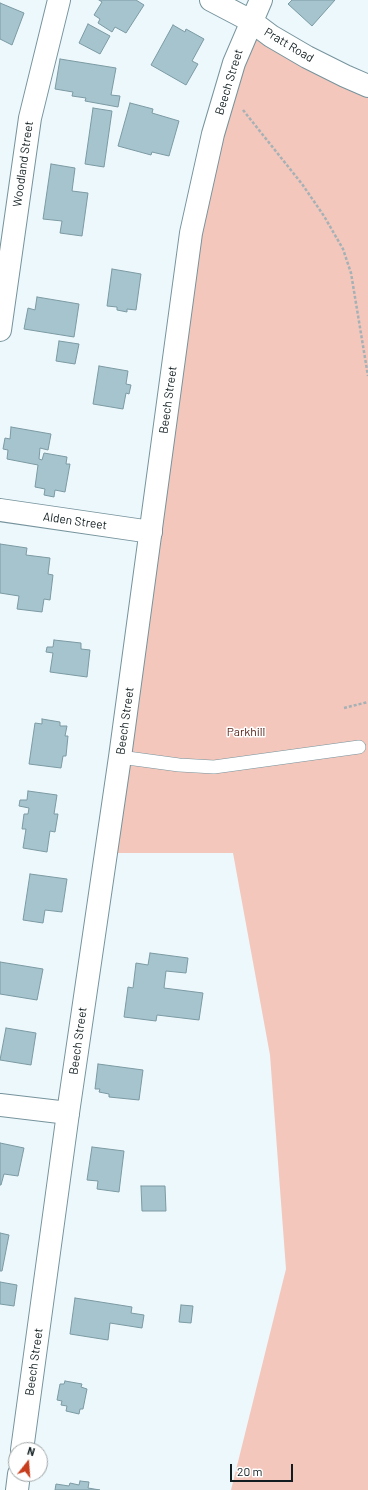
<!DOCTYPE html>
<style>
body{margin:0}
#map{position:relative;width:368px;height:1490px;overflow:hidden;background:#ecf8fc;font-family:Barlow,sans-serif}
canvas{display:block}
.north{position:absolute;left:8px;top:1442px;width:40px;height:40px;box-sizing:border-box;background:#fff;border:1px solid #a0a5a6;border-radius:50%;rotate:17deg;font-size:11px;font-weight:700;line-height:16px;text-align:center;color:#111d20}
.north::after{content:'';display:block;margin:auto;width:14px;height:18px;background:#c73d1d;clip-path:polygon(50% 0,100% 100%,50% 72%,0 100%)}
.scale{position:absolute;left:230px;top:1464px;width:63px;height:18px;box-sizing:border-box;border:2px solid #111d20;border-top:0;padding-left:5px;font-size:12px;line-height:14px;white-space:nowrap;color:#111d20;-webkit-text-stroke:3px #fff;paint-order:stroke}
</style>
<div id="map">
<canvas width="368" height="1490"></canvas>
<div class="north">N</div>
<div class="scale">20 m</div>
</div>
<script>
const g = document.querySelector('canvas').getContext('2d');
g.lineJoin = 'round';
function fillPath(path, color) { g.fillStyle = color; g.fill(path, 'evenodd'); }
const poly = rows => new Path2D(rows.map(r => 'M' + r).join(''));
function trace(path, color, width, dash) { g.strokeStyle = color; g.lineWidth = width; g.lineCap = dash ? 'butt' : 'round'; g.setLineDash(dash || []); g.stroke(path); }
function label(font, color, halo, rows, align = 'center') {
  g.font = font + ' Barlow,sans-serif'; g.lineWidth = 3; g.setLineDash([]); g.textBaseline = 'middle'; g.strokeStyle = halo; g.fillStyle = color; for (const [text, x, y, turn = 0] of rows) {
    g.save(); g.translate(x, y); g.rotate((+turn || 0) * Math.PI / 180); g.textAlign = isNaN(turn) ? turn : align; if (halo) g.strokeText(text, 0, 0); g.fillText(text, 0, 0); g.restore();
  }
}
fillPath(poly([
 [251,21,368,86,368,1490,231,1490,286,1269,270,1055,233,853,106,853,178,325]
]), '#f3c7bc');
const building = poly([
 [99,0,136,0,144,5,126,33,115,27,112,32,98,23,100,19,94,15,102,2,99,0],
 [292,0,335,0,312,26,288,4,292,0],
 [0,3,24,13,12,45,0,39,0,3],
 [88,24,110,36,100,54,79,43,88,24],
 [173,25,185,32,186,29,204,39,192,61,198,64,186,85,151,65,173,25],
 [60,59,116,68,111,95,120,96,118,107,85,101,86,98,72,96,73,92,55,89,60,59],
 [130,103,153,109,152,113,179,121,169,156,152,152,151,155,118,146,130,103],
 [93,108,112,111,104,167,85,164,93,108],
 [51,164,75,168,72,191,88,193,82,236,60,233,62,221,43,219,51,164],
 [112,269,141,274,136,310,127,309,127,312,117,310,117,307,107,306,112,269],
 [37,297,79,304,74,337,24,329,28,308,35,310,37,297],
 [59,341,79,344,75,364,56,361,59,341],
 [99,366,128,371,126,384,131,385,129,394,126,393,123,409,93,404,99,366],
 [11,427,51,434,48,450,40,448,39,459,42,460,44,453,67,457,66,464,70,464,65,492,55,490,54,497,44,495,45,489,35,487,38,465,7,459,8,450,3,449,5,438,10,439,11,427],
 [0,544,27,548,26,555,50,558,48,574,53,575,50,600,44,599,42,612,17,609,19,596,0,593,0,544],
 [54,640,81,643,81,649,90,650,87,677,50,672,53,653,46,652,47,647,53,647,54,640],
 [42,719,60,722,60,726,67,726,65,736,68,736,66,756,63,756,61,768,29,764,35,723,42,724,42,719],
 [28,791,57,795,54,814,58,814,55,832,50,831,47,852,23,848,26,829,22,829,24,814,28,814,29,808,19,806,20,800,27,800,28,791],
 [30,874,67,879,62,912,45,910,43,923,23,920,30,874],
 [150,953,188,958,186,973,166,971,164,988,203,993,199,1020,157,1015,156,1021,124,1017,128,987,133,988,136,963,148,965,150,953],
 [0,962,43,969,37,1000,0,994,0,962],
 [6,1028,36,1033,31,1065,0,1060,6,1028],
 [98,1064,143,1070,139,1100,109,1097,109,1094,99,1092,100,1089,95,1089,98,1064],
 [0,1143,24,1148,18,1176,4,1174,1,1185,0,1185,0,1143],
 [92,1147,124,1151,119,1192,97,1189,98,1181,87,1180,92,1147],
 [141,1186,165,1186,166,1211,142,1211,141,1186],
 [0,1233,9,1235,2,1271,0,1271,0,1233],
 [0,1282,17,1285,14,1306,0,1304,0,1282],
 [75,1298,132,1307,131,1313,144,1315,142,1328,110,1323,108,1340,70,1334,75,1298],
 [181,1305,193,1306,191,1323,179,1322,181,1305],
 [65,1381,82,1384,81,1387,87,1389,83,1409,80,1409,79,1414,66,1411,67,1406,61,1405,62,1401,57,1400,60,1384,64,1384,65,1381],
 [80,1481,89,1482,88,1488,100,1490,55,1490,56,1484,69,1486,70,1483,79,1485,80,1481]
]);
fillPath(building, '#a5c4ce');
trace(building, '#7c9aa3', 1);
const service = poly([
 [120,757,179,765,214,767,359,747]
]);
const minor = poly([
 [0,330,30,118,59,0],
 [0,510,151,532],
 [0,1105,68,1113]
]);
const tertiary = poly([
 [211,0,251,21,271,36,307,57,345,76,368,86],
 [22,1450,68,1113,120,757,191,233,213,134,234,63,261,0],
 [17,1490,19,1474]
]);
trace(service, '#76939c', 14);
trace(minor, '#76939c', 24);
trace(tertiary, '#76939c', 24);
trace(poly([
 [243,110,302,184,324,216,343,249,351,273,368,376],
 [344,708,368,702]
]), '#a5b1b5', 2.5, [3, 2]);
trace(service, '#fff', 13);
trace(minor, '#fff', 22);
trace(tertiary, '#fff', 22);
label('12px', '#111d20', '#fff', [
 ["Pratt Road",289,45,31],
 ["Beech Street",229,82,-73],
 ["Woodland Street",23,164,-82],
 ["Beech Street",168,400,-82],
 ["Alden Street",75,521,8],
 ["Beech Street",125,721,-82],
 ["Beech Street",78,1041,-82],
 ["Beech Street",34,1362,-82]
]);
label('12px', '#531d12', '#fff', [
 ["Parkhill",246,732]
]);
</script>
